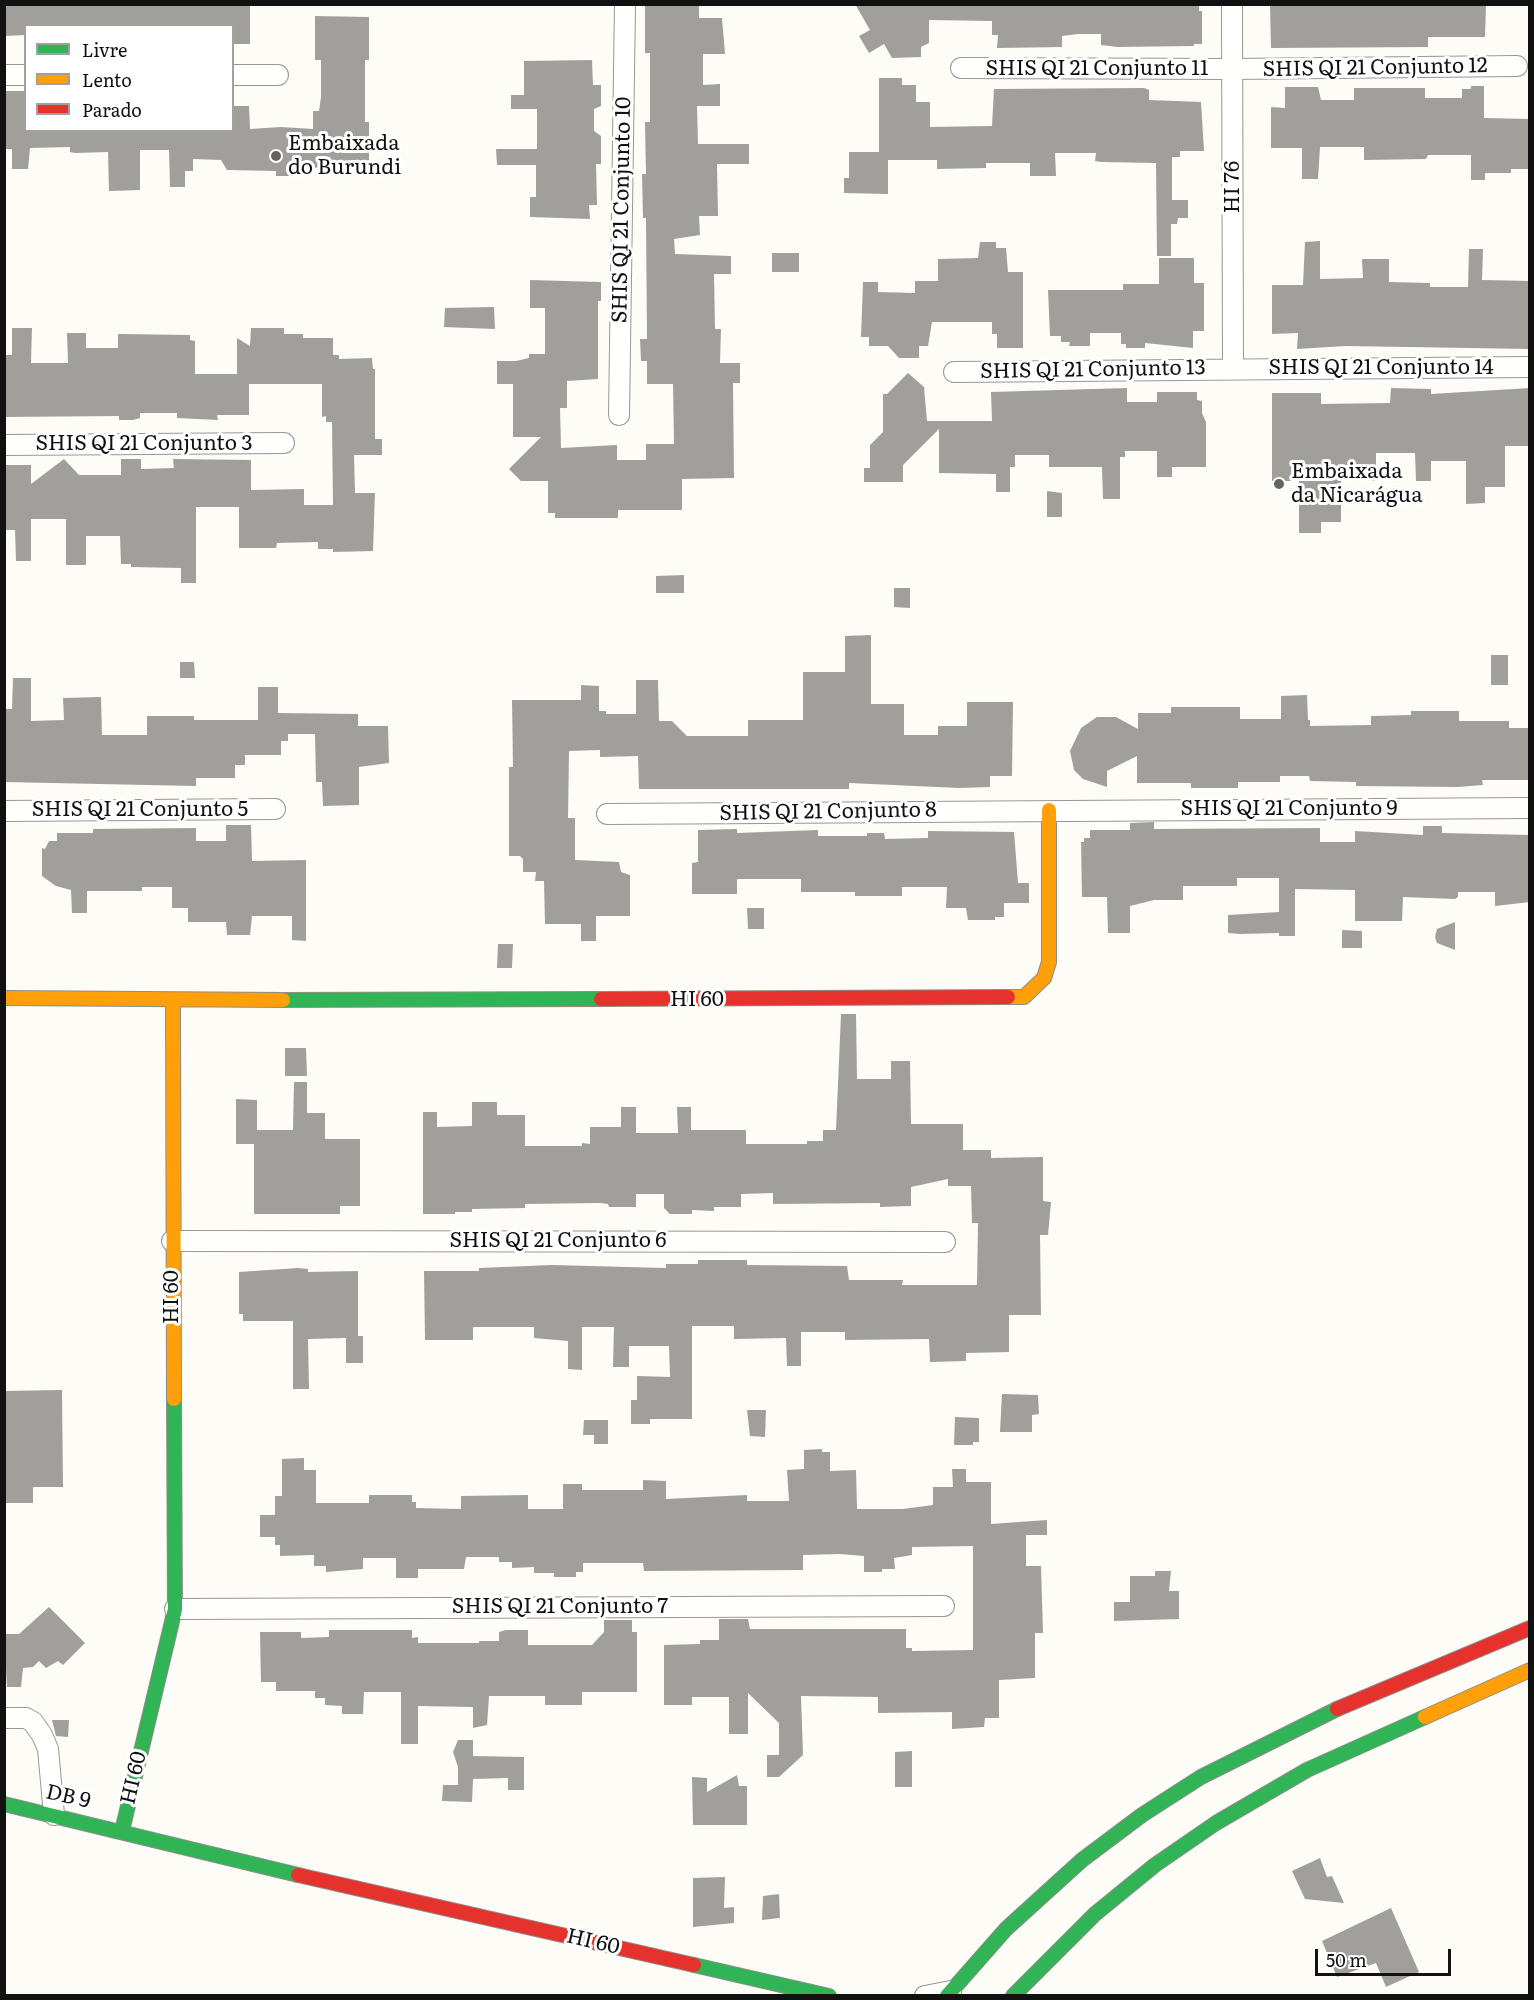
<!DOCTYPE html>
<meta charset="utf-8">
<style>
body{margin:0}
#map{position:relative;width:1534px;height:2000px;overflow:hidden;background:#fdfcf7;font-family:Literata,serif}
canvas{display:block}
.frame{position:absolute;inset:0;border:6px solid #111;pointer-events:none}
.legend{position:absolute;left:24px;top:24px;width:210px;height:108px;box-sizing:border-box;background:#fff;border:2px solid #a0a0a0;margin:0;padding:8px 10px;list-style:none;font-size:18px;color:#111}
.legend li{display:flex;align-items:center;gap:12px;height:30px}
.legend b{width:30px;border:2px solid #a0a0a0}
.scale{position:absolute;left:1315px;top:1949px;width:136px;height:27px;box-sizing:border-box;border:3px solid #111;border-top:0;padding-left:8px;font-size:18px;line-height:21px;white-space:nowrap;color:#111;-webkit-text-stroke:4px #fff;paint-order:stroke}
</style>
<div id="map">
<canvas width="1534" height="2000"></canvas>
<div class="frame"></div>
<ul class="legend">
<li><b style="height:8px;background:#30b455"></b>Livre</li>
<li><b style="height:8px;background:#ff9f0a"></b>Lento</li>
<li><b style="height:8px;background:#e5322d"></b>Parado</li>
</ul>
<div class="scale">50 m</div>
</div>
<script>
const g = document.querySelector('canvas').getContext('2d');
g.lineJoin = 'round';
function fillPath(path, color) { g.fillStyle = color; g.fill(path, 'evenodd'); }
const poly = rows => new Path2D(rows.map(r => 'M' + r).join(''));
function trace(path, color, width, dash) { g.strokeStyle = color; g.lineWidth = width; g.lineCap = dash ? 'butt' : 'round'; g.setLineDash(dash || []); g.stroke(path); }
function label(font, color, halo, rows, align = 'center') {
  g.font = font + ' Literata,serif'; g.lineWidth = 6; g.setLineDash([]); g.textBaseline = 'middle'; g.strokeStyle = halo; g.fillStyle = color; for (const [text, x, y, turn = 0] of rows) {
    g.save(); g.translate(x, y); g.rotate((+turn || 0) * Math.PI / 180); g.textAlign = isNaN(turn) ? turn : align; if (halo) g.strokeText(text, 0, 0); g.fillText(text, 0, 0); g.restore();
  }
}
fillPath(poly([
 [4,4,250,4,250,44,232,44,232,26,26,26,26,35,4,36],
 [855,4,1199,4,1199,11,1202,11,1202,44,1194,44,1194,46,1118,47,1101,45,1101,34,1078,34,1062,36,1062,47,997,48,998,35,992,35,992,21,929,20,929,43,921,47,921,57,892,58,884,44,869,53,859,36,870,30],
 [1270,4,1486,4,1485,37,1428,37,1428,47,1271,48],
 [645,6,699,6,699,18,722,18,725,54,703,54,703,85,720,84,720,106,697,106,698,144,749,144,749,164,717,164,718,216,699,216,700,235,674,239,675,254,731,256,731,274,714,274,715,329,721,329,720,363,740,363,740,383,733,383,734,478,682,479,682,510,618,510,618,518,555,518,555,513,548,513,548,481,521,481,509,469,541,437,513,437,513,384,497,384,497,361,516,361,529,358,529,354,545,354,545,308,530,308,530,280,601,282,601,301,598,301,598,379,567,381,567,408,560,408,561,448,617,445,617,460,646,460,646,444,674,444,673,384,647,384,647,361,641,361,640,339,647,339,646,218,643,218,642,174,646,174,645,122,650,122,650,53,645,53],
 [315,16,369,17,369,60,365,60,365,122,369,122,369,160,364,161,364,166,305,168,305,176,276,176,276,171,227,170,221,160,193,159,193,171,185,171,185,187,170,187,169,150,140,150,140,190,109,191,108,152,75,153,70,152,70,147,30,148,28,169,12,169,12,149,4,149,4,91,26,91,26,130,232,130,232,106,249,106,250,129,281,127,313,129,313,111,319,111,321,97,321,60,315,60],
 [592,60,593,85,601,85,601,106,594,109,594,131,601,136,601,164,596,164,597,205,589,205,590,219,530,217,530,197,536,197,536,165,497,165,496,149,537,149,537,109,511,109,511,95,524,95,524,61],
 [879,78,902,78,902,85,916,85,916,102,930,102,930,127,992,126,994,89,1144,88,1149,90,1149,100,1201,102,1204,151,1180,151,1180,157,1172,157,1172,200,1188,200,1188,218,1178,218,1177,224,1171,224,1171,256,1157,256,1156,163,1101,162,1095,161,1096,153,1055,153,1056,176,1030,176,1030,163,986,163,986,168,937,169,937,160,888,160,888,194,844,193,844,178,849,178,849,152,879,152],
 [1471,86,1484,86,1484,118,1530,119,1530,169,1511,169,1511,173,1485,173,1485,180,1471,180,1471,155,1428,155,1426,159,1364,160,1364,147,1320,147,1318,179,1302,179,1302,148,1271,148,1271,107,1285,108,1285,87,1318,87,1321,100,1354,100,1354,88,1425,88,1425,98,1462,98,1462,89,1471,89],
 [1320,241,1320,279,1363,278,1362,259,1389,259,1389,282,1430,283,1430,287,1468,287,1469,249,1483,249,1482,280,1530,281,1530,349,1346,346,1297,349,1298,333,1272,334,1272,285,1303,285,1305,242],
 [980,242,996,242,996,248,1006,248,1008,272,1023,272,1023,348,997,348,997,334,992,334,992,322,932,322,928,346,919,346,919,358,899,358,888,346,869,346,869,337,861,337,863,282,878,282,878,292,915,293,915,281,938,281,938,259,978,258],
 [772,253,799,253,799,272,772,272],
 [1159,258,1194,258,1194,283,1204,283,1204,331,1193,331,1193,348,1145,343,1145,348,1126,348,1126,344,1121,344,1121,333,1090,333,1090,346,1069,346,1070,342,1061,342,1061,336,1050,336,1048,290,1123,290,1123,284,1159,284],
 [494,307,495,329,444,327,445,308],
 [12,328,32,328,31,363,68,363,67,333,86,333,86,348,118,348,118,334,190,335,190,340,195,341,195,374,237,374,237,338,250,346,251,328,284,328,284,334,303,334,303,338,333,338,333,355,339,355,339,359,372,358,373,369,375,369,375,439,382,439,382,455,354,455,355,493,375,493,373,551,333,552,333,549,318,549,318,542,277,543,276,548,239,548,239,507,196,507,196,583,181,583,181,568,131,567,131,564,121,564,120,536,86,536,86,565,66,565,66,519,31,519,31,561,16,561,15,530,4,530,4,465,31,465,31,484,64,459,79,475,121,475,121,459,141,459,141,469,174,468,173,459,251,460,251,490,304,489,304,505,333,505,332,422,326,422,326,416,322,417,322,384,249,384,249,415,217,415,218,420,177,418,177,413,140,413,140,418,133,420,119,420,119,416,4,417,4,355,12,355],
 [908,373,924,387,927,421,992,421,991,392,1127,388,1127,402,1157,402,1157,392,1197,392,1197,400,1202,401,1202,413,1206,422,1206,467,1172,467,1172,477,1157,477,1157,451,1125,451,1125,457,1120,457,1120,499,1103,499,1102,467,1049,467,1049,455,1015,455,1015,467,1010,467,1010,492,996,492,996,474,939,473,939,429,903,465,903,482,864,482,864,468,870,468,870,445,883,432,883,394,887,394],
 [1391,388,1431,389,1431,394,1530,388,1530,446,1505,446,1505,487,1485,487,1485,503,1466,504,1466,461,1431,461,1431,481,1416,481,1415,453,1376,453,1376,481,1341,480,1341,522,1321,522,1321,533,1299,533,1299,481,1272,481,1272,393,1321,393,1321,404,1390,403],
 [1047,491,1062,493,1062,517,1047,517],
 [684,575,684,593,656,593,656,576],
 [894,588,910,588,910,608,894,607],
 [871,635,871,704,904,704,904,735,938,735,938,726,967,726,967,702,1013,702,1012,776,990,776,990,787,959,788,849,783,849,789,639,789,638,756,600,757,600,750,569,751,568,818,575,818,575,860,619,862,621,872,630,875,630,916,596,916,596,941,581,941,581,924,545,924,544,881,535,881,536,872,523,872,523,859,520,856,509,856,509,767,513,767,512,700,581,700,581,685,599,686,599,711,606,711,606,714,636,714,636,680,658,680,659,721,672,721,687,736,748,736,748,720,803,720,803,672,845,672,845,636],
 [1491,655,1508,655,1508,685,1491,685],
 [180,662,194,662,195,678,180,678],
 [13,678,31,678,31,721,64,720,63,698,101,697,102,735,147,735,147,716,194,716,194,720,258,720,258,687,278,687,278,713,358,714,358,726,388,726,389,763,359,767,359,805,323,806,322,782,316,782,315,734,288,734,288,741,281,741,281,755,245,755,245,765,235,765,235,778,196,778,196,786,4,782,4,709,12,709],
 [1307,695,1308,720,1310,720,1310,726,1371,725,1371,716,1411,715,1411,711,1459,711,1459,721,1509,721,1509,728,1530,728,1530,780,1482,780,1483,785,1458,787,1356,786,1356,782,1310,781,1309,776,1280,776,1280,782,1238,782,1238,788,1191,788,1191,783,1137,783,1137,756,1107,771,1107,787,1083,779,1074,770,1070,751,1081,728,1097,717,1116,717,1138,729,1138,713,1171,713,1171,707,1240,707,1240,719,1281,719,1281,696],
 [1154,822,1154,829,1320,828,1320,842,1355,842,1355,831,1423,835,1423,826,1442,826,1442,833,1530,835,1530,902,1495,906,1495,892,1458,892,1458,897,1455,899,1403,897,1402,921,1355,921,1355,890,1295,889,1295,936,1279,936,1279,933,1240,934,1228,933,1228,915,1279,912,1279,878,1237,878,1237,886,1183,886,1183,900,1154,900,1130,906,1130,933,1108,933,1107,897,1082,897,1081,842,1084,842,1084,838,1090,838,1090,830,1130,830,1130,823],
 [226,825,251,825,252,861,306,860,306,941,292,940,292,916,252,916,250,935,227,935,226,922,188,922,188,908,172,908,172,887,142,887,142,891,87,891,87,913,72,913,71,890,56,886,42,876,42,848,45,849,49,841,57,841,57,833,93,833,93,829,196,828,196,841,226,841],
 [737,829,737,833,818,830,818,836,867,836,867,833,884,833,885,839,928,838,928,831,1014,832,1018,883,1029,883,1029,903,1004,903,1004,917,995,917,995,920,968,920,966,908,946,908,947,887,902,887,902,896,855,896,855,892,801,892,801,879,737,879,737,894,692,894,692,863,698,862,698,830],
 [747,908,764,908,764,929,748,929],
 [1455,922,1455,950,1437,943,1435,937,1437,929],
 [1342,930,1362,931,1362,948,1342,948],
 [498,944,513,944,512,968,497,968],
 [841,1014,856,1014,857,1079,891,1079,891,1061,910,1061,911,1124,963,1124,963,1150,991,1150,991,1158,1043,1157,1043,1201,1051,1202,1048,1235,1040,1235,1041,1315,1009,1315,1009,1352,966,1353,966,1361,930,1362,929,1339,845,1340,845,1332,801,1332,801,1366,787,1366,786,1338,734,1339,734,1326,692,1326,692,1419,650,1419,650,1424,631,1424,631,1400,637,1400,637,1376,670,1377,669,1346,629,1346,629,1367,613,1367,614,1327,582,1327,582,1370,568,1369,568,1341,534,1338,534,1327,473,1327,473,1340,425,1340,424,1271,479,1271,479,1268,552,1265,666,1268,666,1264,698,1264,698,1260,747,1260,747,1265,847,1266,849,1280,903,1280,902,1285,977,1285,978,1223,972,1223,971,1186,948,1186,948,1179,911,1187,911,1206,880,1207,880,1203,773,1204,773,1193,741,1194,741,1207,714,1207,714,1211,692,1210,692,1214,670,1214,664,1208,664,1194,636,1194,636,1207,609,1207,608,1204,600,1203,525,1204,525,1208,472,1209,472,1212,455,1212,455,1214,423,1214,423,1112,437,1112,437,1127,472,1126,472,1102,497,1102,497,1115,525,1115,525,1146,582,1146,582,1143,590,1144,590,1127,621,1127,621,1107,636,1107,636,1133,678,1133,677,1107,691,1107,691,1130,746,1130,746,1144,807,1144,807,1141,823,1141,823,1130,836,1130],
 [285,1048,306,1048,307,1076,285,1076],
 [294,1082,307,1082,307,1113,325,1113,325,1139,360,1139,360,1206,340,1206,340,1214,254,1214,254,1144,236,1144,236,1099,257,1100,257,1130,293,1130],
 [298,1268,308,1269,308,1272,358,1271,358,1336,363,1336,363,1363,346,1363,346,1338,308,1339,309,1389,293,1389,293,1321,243,1321,243,1314,239,1314,239,1272],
 [62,1390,63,1487,33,1487,33,1503,4,1503,4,1391],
 [1002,1394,1038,1395,1039,1414,1032,1415,1032,1432,1000,1432],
 [747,1410,766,1410,765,1437,750,1436],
 [955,1417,979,1418,979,1442,973,1442,973,1445,954,1445],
 [584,1420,608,1420,608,1444,594,1444,594,1435,583,1435],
 [822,1449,822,1452,830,1452,830,1471,856,1470,857,1509,903,1509,933,1505,933,1487,953,1487,952,1469,966,1469,966,1482,991,1482,991,1524,1047,1520,1047,1535,1026,1535,1026,1566,1041,1566,1043,1633,1035,1633,1035,1678,999,1680,999,1718,985,1718,984,1727,952,1729,952,1712,878,1713,878,1697,801,1696,803,1755,779,1777,767,1777,767,1755,779,1755,779,1723,748,1693,748,1734,729,1734,729,1697,692,1697,692,1705,664,1705,664,1645,700,1644,700,1640,719,1640,719,1619,748,1619,750,1629,906,1629,906,1648,912,1648,912,1651,973,1650,973,1546,912,1547,912,1555,894,1558,895,1569,882,1569,882,1572,864,1572,864,1556,839,1554,803,1555,803,1570,644,1571,643,1563,583,1563,583,1572,576,1572,576,1577,554,1577,554,1573,534,1573,534,1567,512,1568,512,1562,499,1562,499,1557,466,1557,464,1569,418,1569,418,1578,396,1578,396,1558,363,1558,363,1569,326,1572,326,1566,314,1566,314,1555,280,1556,280,1545,275,1545,275,1537,260,1537,260,1515,275,1515,275,1496,282,1496,282,1459,304,1458,304,1470,316,1470,316,1503,369,1503,369,1495,412,1495,412,1502,416,1502,416,1508,461,1509,461,1496,528,1495,528,1509,563,1509,563,1484,582,1484,582,1490,643,1490,643,1480,666,1481,666,1499,747,1495,747,1501,789,1501,787,1470,804,1469,804,1450],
 [1155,1571,1171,1571,1169,1591,1179,1591,1179,1619,1114,1621,1114,1602,1130,1602,1130,1576,1155,1576],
 [49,1607,85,1643,63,1665,58,1661,46,1668,39,1661,33,1667,23,1668,21,1687,7,1687,4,1634,19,1634],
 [604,1620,632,1620,632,1632,637,1632,637,1692,582,1692,582,1705,545,1705,545,1696,489,1696,487,1725,473,1728,473,1707,418,1706,418,1744,401,1744,401,1692,364,1692,363,1714,342,1714,342,1706,325,1705,325,1698,315,1698,315,1691,276,1691,276,1682,261,1682,260,1632,301,1632,301,1638,329,1637,329,1630,412,1630,412,1638,418,1637,418,1643,479,1643,479,1641,499,1641,499,1632,506,1630,528,1630,528,1645,592,1645,604,1632],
 [52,1720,69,1720,68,1737,56,1736],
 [458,1740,473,1740,473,1756,524,1757,524,1790,508,1790,508,1778,473,1779,472,1802,442,1801,443,1785,458,1785,458,1767,453,1752],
 [912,1751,912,1787,895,1787,895,1752],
 [737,1775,739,1786,747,1786,747,1825,693,1825,692,1777,707,1778,707,1792],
 [1320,1858,1327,1877,1332,1876,1344,1903,1305,1899,1292,1871],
 [725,1877,724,1908,734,1907,734,1923,693,1927,693,1878],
 [779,1894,780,1918,762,1920,763,1896],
 [1391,1908,1419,1972,1386,1987,1376,1963,1337,1977,1322,1941]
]), '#a19f9c');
const street = poly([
 [1232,4,1233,369],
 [961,68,1233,69,1517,66],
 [4,75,26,75],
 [232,75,278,75],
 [954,372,1530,367],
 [619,415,625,4],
 [4,445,284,443],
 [4,811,275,809],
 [607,814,1530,808],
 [172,1241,945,1242],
 [175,1609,944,1606],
 [4,1718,26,1718,33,1722,42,1735,48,1749,54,1815],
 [925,1996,951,1991]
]);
const fast = poly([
 [283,1000,601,999],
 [4,1804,298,1875],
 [122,1831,175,1609,174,1399],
 [694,1965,829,1996],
 [947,1996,1006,1929,1082,1860,1142,1815,1201,1777,1337,1709],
 [1013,1996,1095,1914,1155,1865,1216,1823,1307,1770,1425,1717]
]);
const slow = poly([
 [1008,997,1024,997,1044,978,1049,962,1049,810],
 [4,998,283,1000],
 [173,1001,174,1399],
 [1425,1717,1530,1670]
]);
const jam = poly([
 [601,999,1008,997],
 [1337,1709,1530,1628],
 [298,1875,694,1965]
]);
trace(street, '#979795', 22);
trace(fast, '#8e8d8b', 16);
trace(slow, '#8e8d8b', 16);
trace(jam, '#8e8d8b', 16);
trace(street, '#fffffe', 20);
trace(fast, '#30b455', 14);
trace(slow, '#ff9f0a', 14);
trace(jam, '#e5322d', 14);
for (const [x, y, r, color] of [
 [276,156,6,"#646362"],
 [1279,484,6,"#646362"]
]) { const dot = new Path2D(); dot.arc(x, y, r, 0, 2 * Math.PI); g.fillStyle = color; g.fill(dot); trace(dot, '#fff', 2); }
label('21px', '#111', '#fff', [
 ["SHIS QI 21 Conjunto 12",1375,68,-1],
 ["SHIS QI 21 Conjunto 11",1097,69],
 ["HI 76",1233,187,-90],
 ["SHIS QI 21 Conjunto 10",622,210,-89],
 ["SHIS QI 21 Conjunto 14",1381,368],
 ["SHIS QI 21 Conjunto 13",1093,370,-1],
 ["SHIS QI 21 Conjunto 3",144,444],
 ["SHIS QI 21 Conjunto 9",1289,809],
 ["SHIS QI 21 Conjunto 5",140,810],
 ["SHIS QI 21 Conjunto 8",828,812,-1],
 ["HI 60",697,1000],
 ["SHIS QI 21 Conjunto 6",558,1241],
 ["HI 60",172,1297,-90],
 ["SHIS QI 21 Conjunto 7",560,1607],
 ["HI 60",134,1778,-77],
 ["DB 9",68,1797,13],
 ["HI 60",593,1942,13]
]);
label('21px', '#111', '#fff', [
 ["Embaixada",288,144],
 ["do Burundi",288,168],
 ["Embaixada",1291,472],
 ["da Nicarágua",1291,496]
], 'left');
</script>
